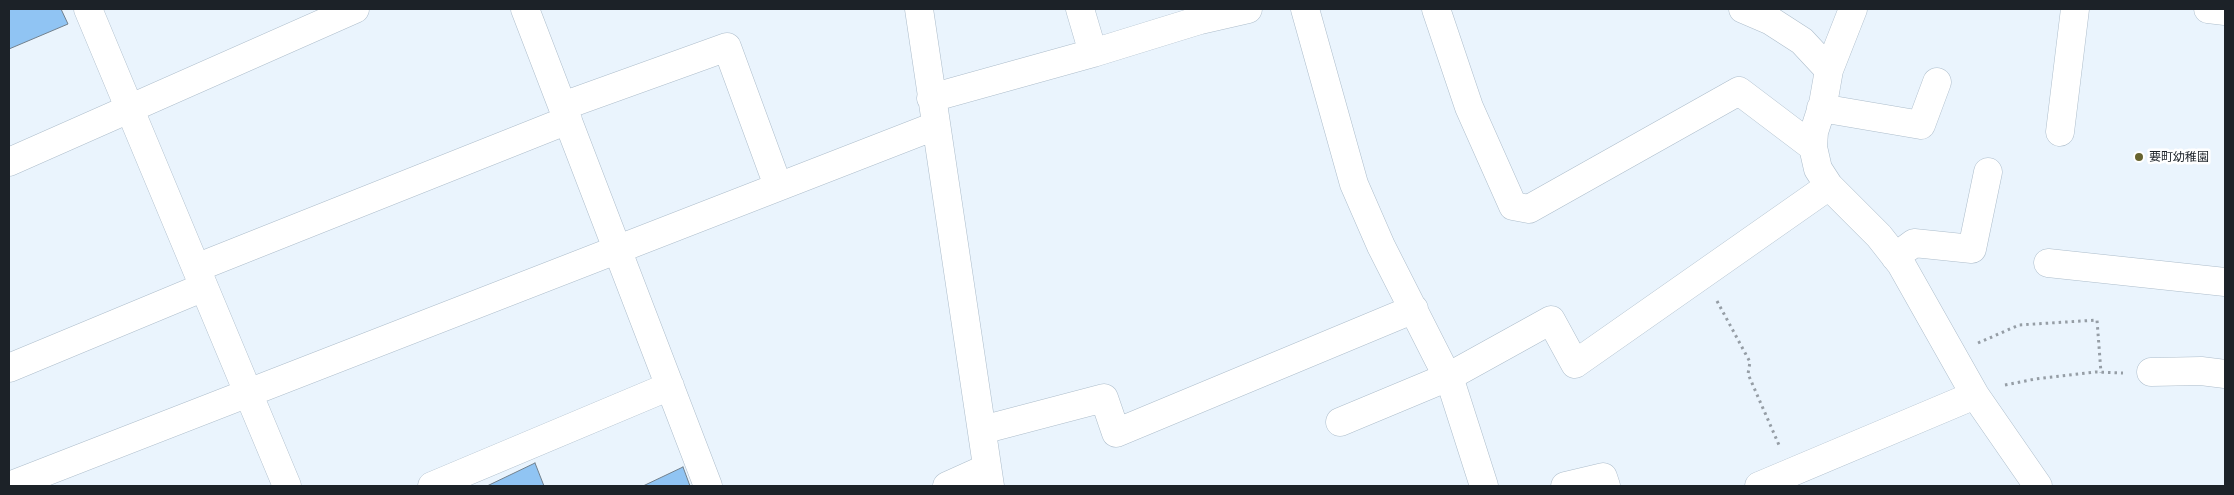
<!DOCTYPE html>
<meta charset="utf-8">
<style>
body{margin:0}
#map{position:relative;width:2234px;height:495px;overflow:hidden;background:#eaf4fd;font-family:"Work Sans",sans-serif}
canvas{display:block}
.frame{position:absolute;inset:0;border:10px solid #1c2228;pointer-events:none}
</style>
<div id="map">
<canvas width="2234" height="495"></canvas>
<div class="frame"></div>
</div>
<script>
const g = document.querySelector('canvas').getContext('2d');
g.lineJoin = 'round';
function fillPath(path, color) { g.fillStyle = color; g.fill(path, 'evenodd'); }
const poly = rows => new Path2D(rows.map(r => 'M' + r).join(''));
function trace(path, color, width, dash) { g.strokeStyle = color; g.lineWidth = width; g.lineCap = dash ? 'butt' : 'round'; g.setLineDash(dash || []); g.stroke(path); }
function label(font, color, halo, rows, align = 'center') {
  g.font = font + ' "Work Sans","Noto Sans JP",sans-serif'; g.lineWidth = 5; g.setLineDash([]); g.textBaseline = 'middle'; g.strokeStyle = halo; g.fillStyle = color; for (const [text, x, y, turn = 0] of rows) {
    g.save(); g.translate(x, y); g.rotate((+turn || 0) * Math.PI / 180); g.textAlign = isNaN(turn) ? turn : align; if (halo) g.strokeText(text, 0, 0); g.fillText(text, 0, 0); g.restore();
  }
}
const building = poly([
 [9,9,61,9,68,24,9,49,9,9],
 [535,463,544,486,487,486,535,463],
 [683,467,690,486,643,486,683,467]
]);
fillPath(building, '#90c4f3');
trace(building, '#71808d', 1);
const minor = poly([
 [88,9,287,486],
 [525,9,708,486],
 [919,9,990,486],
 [1080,9,1093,53],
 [1305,9,1354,184,1381,246,1452,386,1484,486],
 [1436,9,1469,107,1513,206,1529,209,1739,91,1813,147],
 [1743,9,1771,21,1802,41,1829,70],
 [1853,9,1829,70,1823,104,1814,132,1813,147,1818,169,1829,186,1879,236,1901,264,1975,395,2038,486],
 [2208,9,2225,11],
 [931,98,1093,53,1200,20,1248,9],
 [563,106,727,47,778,186],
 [1821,108,1921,125,1937,82],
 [2060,132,2075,9],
 [9,162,355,9],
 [1895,257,1914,243,1972,249,1988,172],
 [2048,263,2225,282],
 [196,268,568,120],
 [9,368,204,287],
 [2151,372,2201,371,2225,374],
 [1340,422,1448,377,1551,320,1575,364,1829,186],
 [982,430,1104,398,1116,433,1414,309],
 [9,486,935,126],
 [432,486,670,386],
 [947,486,987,468],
 [1565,486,1603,477,1606,486],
 [1759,486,1975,395]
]);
trace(minor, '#adbdcb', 29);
trace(poly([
 [1717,301,1750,362,1748,374,1779,445],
 [1978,343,2019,325,2097,320,2101,373],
 [2005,385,2035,379,2096,372,2123,373]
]), '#959da5', 3, [2.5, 4]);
trace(minor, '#fff', 28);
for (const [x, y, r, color] of [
 [2139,157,5,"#66632f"]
]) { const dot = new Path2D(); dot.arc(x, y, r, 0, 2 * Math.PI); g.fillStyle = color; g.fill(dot); trace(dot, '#fff', 2); }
label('12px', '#1c2228', '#fff', [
 ["要町幼稚園",2149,157]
], 'left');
</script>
